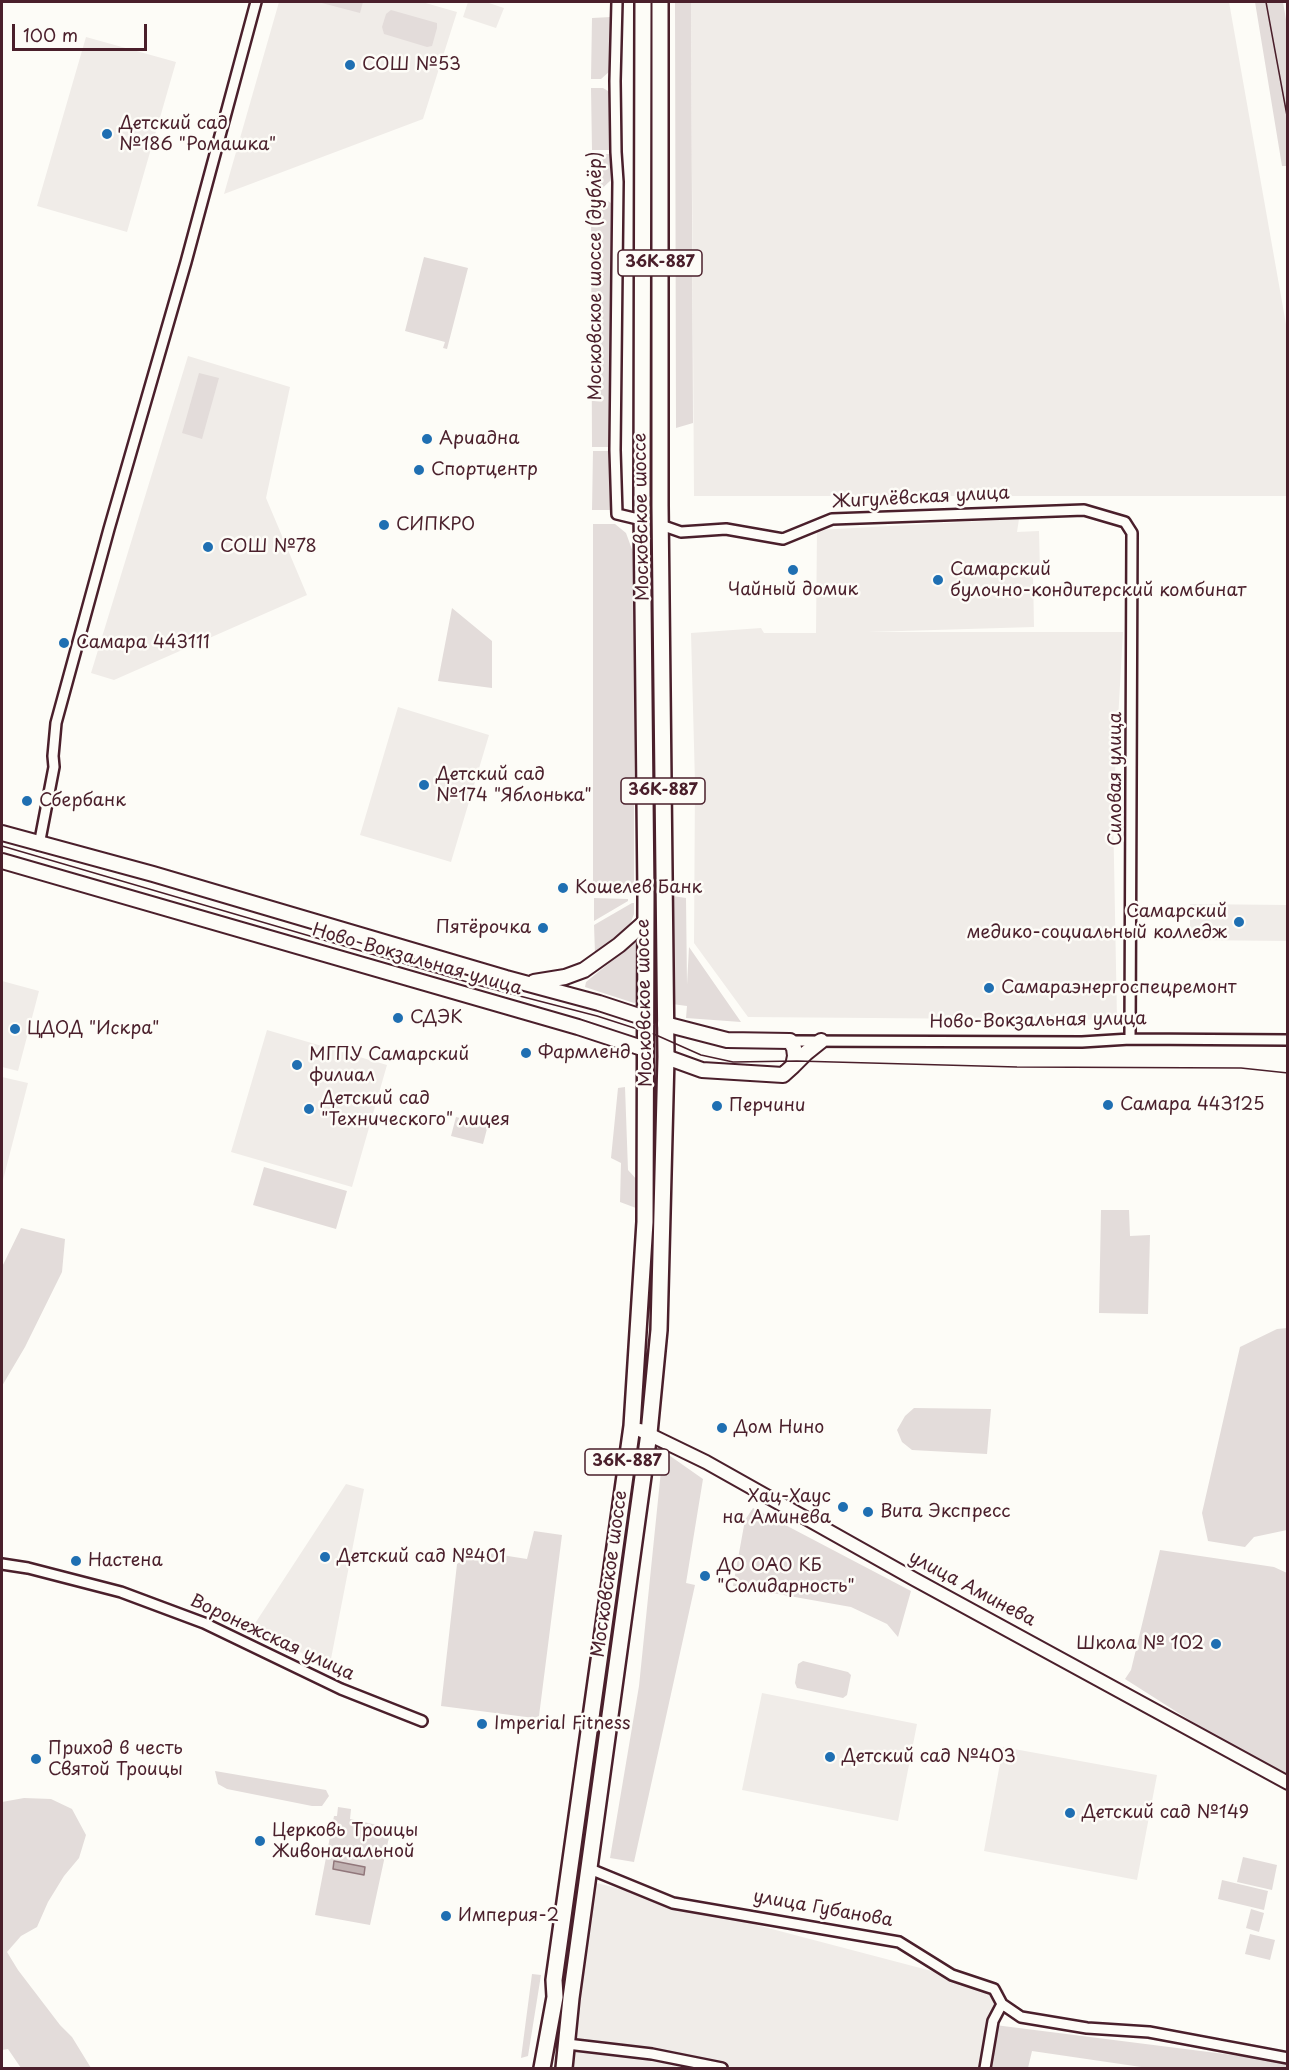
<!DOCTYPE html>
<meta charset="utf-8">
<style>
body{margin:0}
#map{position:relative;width:1289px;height:2070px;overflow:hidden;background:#fdfcf7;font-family:"Playpen Sans",sans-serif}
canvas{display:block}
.frame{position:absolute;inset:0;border:3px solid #4a1f2b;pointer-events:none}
.scale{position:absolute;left:12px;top:24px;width:135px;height:27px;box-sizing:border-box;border:3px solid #4a1f2b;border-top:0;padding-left:8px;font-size:18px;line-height:21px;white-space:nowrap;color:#4a1f2b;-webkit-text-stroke:4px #fdfcf7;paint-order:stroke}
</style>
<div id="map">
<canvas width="1289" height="2070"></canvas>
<div class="frame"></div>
<div class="scale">100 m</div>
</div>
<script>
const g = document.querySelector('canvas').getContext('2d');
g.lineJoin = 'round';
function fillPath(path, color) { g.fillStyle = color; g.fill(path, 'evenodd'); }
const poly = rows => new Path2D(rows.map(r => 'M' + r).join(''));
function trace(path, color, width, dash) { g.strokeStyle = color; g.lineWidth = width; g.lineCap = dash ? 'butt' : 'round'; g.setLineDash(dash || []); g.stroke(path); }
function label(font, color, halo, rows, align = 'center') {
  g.font = font + ' "Playpen Sans",sans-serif'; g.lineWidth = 5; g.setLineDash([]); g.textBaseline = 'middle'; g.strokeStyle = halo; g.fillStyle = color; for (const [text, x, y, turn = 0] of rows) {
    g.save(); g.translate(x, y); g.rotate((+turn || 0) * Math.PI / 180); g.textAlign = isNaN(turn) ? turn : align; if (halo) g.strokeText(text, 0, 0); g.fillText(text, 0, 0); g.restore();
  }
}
fillPath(poly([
 [279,2,422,2,457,12,423,119,224,194],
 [468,2,486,2,504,8,496,28,463,17],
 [691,2,1229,2,1287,330,1287,496,694,496],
 [86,37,176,62,127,232,37,206],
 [188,356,290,387,266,498,307,595,114,680,91,673],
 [1019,519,1017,532,1039,531,1040,572,1033,573,1034,627,868,632,1123,632,1113,808,1117,1020,748,1017,694,943,695,783,691,633,761,628,764,633,816,633,817,530],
 [398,707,489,735,451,862,360,835],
 [1190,904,1287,905,1287,941,1190,940],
 [2,981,39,991,18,1071,2,1067],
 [267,1030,387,1065,352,1187,231,1152],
 [2,1077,28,1083,2,1184],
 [346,1484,364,1489,329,1669,254,1625],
 [762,1693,917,1724,898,1821,742,1790],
 [1003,1747,1157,1775,1137,1880,984,1851],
 [593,1882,1004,1990,994,2068,569,2068]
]), '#f0ece8');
fillPath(poly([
 [318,2,363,2,360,13],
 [675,2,691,2,693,423,676,428],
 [1255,2,1283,2,1288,31,1287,166,1282,166],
 [391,10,437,23,437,28,432,46,427,47,384,34,382,27,386,14],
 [611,17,610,71,601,79,591,79,592,18],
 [591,88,603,88,608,91,611,96,610,150,592,150],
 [592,154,610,154,610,181,592,198],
 [605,199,611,203,610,447,592,447,591,210],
 [424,257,468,268,447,349,443,348,445,342,405,331],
 [199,373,219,378,202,439,182,433],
 [593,451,611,451,610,510,592,510],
 [593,524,615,524,626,533,634,555,634,889,593,888],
 [452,608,492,641,492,688,438,681],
 [673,896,686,898,687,985,689,947,741,1022,686,1018,687,1006,672,1004],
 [594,898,628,899,628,901,594,921],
 [632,903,634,903,634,914,629,927,595,954,594,925],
 [635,942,637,942,638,1001,634,1003,585,987,586,982],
 [625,1087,628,1170,638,1181,636,1208,620,1202,621,1163,611,1158,618,1088],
 [456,1117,488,1125,483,1144,451,1136],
 [264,1167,347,1191,336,1229,253,1205],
 [1101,1210,1129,1210,1130,1236,1150,1235,1148,1314,1099,1313],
 [21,1228,65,1239,62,1272,25,1347,2,1386,2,1267],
 [1287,1328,1287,1530,1254,1537,1245,1547,1208,1541,1202,1513,1240,1347,1277,1329],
 [914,1408,991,1409,987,1454,912,1450,902,1442,897,1430,905,1416],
 [663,1451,703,1479,686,1583,695,1585,634,1862,610,1858,639,1686],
 [753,1508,911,1591,898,1637,887,1624,851,1607,733,1586,745,1520],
 [534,1531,562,1535,539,1716,534,1718,441,1706,457,1564,476,1551,527,1559],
 [1160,1550,1274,1567,1287,1573,1287,1782,1125,1679,1131,1670],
 [803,1661,848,1672,851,1675,847,1695,843,1698,797,1688,795,1683,798,1664],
 [215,1771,326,1790,329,1796,322,1806,312,1806,227,1789,218,1784],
 [24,1798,51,1799,72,1809,86,1835,79,1858,64,1876,48,1902,37,1927,21,1936,7,1952,18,1970,60,2025,72,2037,91,2068,21,2068,8,2049,2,2050,2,1802],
 [338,1807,351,1809,350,1819,391,1828,370,1925,315,1915,334,1816,337,1816],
 [1243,1857,1277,1865,1272,1890,1237,1882],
 [1222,1880,1268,1891,1264,1910,1218,1899],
 [1251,1909,1264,1913,1259,1932,1246,1928],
 [1250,1934,1275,1940,1270,1960,1245,1954],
 [532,1974,541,1975,528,2056,521,2058],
 [995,2025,1288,2062,1287,2068,1148,2068,1032,2051,1028,2068,989,2068]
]), '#e3dcda');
const water = poly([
 [334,1861,365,1867,364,1875,333,1869,334,1861]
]);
fillPath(water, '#c0b1b1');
trace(water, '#91777b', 1.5);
const minor = poly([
 [617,2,615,81,616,152,618,182,615,450,617,514,642,520],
 [661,525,681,532,726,529,783,539,832,519,1084,510,1125,522,1132,533,1130,1039],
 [39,845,54,767,53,756,56,723,109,529,186,262,256,2],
 [790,1041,1082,1042,1130,1039,1288,1040],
 [2,1564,28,1568,121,1592,204,1623,341,1689,422,1721],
 [590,1869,673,1903,899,1942,952,1975,994,1989,1002,2004,1021,2017,1087,2028,1149,2032,1288,2058],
 [567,2044,652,2054,722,2068],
 [985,2068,993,2021,1002,2004]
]);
const tertiary = poly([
 [640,1430,706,1462,914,1579,1288,1783]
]);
const secondary = poly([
 [2,833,153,874,506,978,599,1003,645,1018],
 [2,861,578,1027,645,1049],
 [534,982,565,977,584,970,619,945,645,922],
 [665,1024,727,1040,790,1041,794,1048,795,1056,793,1066,783,1075,702,1070,666,1057],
 [793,1066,806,1053,821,1041]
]);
const primary = poly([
 [542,2068,555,1997,554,1980,632,1426,645,1222,646,895,642,505,643,2],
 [564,2068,571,1998,649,1433,659,1330,666,1057,660,506,660,2]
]);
trace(minor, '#4a1f2b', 14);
trace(tertiary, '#4a1f2b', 16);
trace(secondary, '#4a1f2b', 18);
trace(primary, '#4a1f2b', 20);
trace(minor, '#fdfcf7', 9);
trace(tertiary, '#fdfcf7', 12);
trace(secondary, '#fdfcf7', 14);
trace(primary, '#fdfcf7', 15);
trace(poly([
 [1266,2,1288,121],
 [2,846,481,986,597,1016,656,1035,701,1055,733,1062,797,1061,1017,1067,1241,1068,1288,1073]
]), '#4a1f2b', 1.5);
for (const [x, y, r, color] of [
 [350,65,6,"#1f6fb2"],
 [107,134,6,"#1f6fb2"],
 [427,439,6,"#1f6fb2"],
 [419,470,6,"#1f6fb2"],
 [384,525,6,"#1f6fb2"],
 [208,547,6,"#1f6fb2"],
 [793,570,6,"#1f6fb2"],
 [938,580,6,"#1f6fb2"],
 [64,643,6,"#1f6fb2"],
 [424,785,6,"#1f6fb2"],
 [27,801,6,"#1f6fb2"],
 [563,888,6,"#1f6fb2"],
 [1239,922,6,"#1f6fb2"],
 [543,928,6,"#1f6fb2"],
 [989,988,6,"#1f6fb2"],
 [398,1018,6,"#1f6fb2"],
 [15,1029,6,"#1f6fb2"],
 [526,1053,6,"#1f6fb2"],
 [297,1065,6,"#1f6fb2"],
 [1108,1105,6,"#1f6fb2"],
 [717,1106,6,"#1f6fb2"],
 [309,1109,6,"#1f6fb2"],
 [722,1428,6,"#1f6fb2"],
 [843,1507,6,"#1f6fb2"],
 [868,1512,6,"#1f6fb2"],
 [325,1557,6,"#1f6fb2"],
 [76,1561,6,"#1f6fb2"],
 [705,1576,6,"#1f6fb2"],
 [1216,1644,6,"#1f6fb2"],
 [482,1724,6,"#1f6fb2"],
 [830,1757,6,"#1f6fb2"],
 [36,1759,6,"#1f6fb2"],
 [1070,1813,6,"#1f6fb2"],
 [260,1841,6,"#1f6fb2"],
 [446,1916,6,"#1f6fb2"]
]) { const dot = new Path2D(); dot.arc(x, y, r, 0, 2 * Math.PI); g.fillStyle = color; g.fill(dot); trace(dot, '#fdfcf7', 2); }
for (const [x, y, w] of [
 [660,263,84],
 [663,791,84],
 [627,1462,84]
]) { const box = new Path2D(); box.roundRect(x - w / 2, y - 13, w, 26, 4.5); g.fillStyle = '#fdfcf7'; g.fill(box); trace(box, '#4a1f2b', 1.5); }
label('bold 16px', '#4a1f2b', null, [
 ["36К-887",660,263],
 ["36К-887",663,791],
 ["36К-887",627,1462]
]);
label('18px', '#4a1f2b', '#fdfcf7', [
 ["СОШ №53",362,65],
 ["Детский сад",119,124],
 ["№186 \"Ромашка\"",119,145],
 ["Ариадна",439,439],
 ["Спортцентр",431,470],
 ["СИПКРО",396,525],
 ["СОШ №78",220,547],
 ["Самарский",950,570],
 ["булочно-кондитерский комбинат",950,591],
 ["Чайный домик",793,590,"center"],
 ["Самара 443111",76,643],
 ["Детский сад",436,775],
 ["№174 \"Яблонька\"",436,796],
 ["Сбербанк",39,801],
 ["Кошелев Банк",575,888],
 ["Самарский",1227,912,"right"],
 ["медико-социальный колледж",1227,933,"right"],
 ["Пятёрочка",531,928,"right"],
 ["Самараэнергоспецремонт",1001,988],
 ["СДЭК",410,1018],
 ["ЦДОД \"Искра\"",27,1029],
 ["Фармленд",538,1053],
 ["МГПУ Самарский",309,1055],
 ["филиал",309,1076],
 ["Детский сад",321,1099],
 ["\"Технического\" лицея",321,1120],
 ["Самара 443125",1120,1105],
 ["Перчини",729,1106],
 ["Дом Нино",734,1428],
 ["Хац-Хаус",831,1497,"right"],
 ["на Аминева",831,1518,"right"],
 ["Вита Экспресс",880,1512],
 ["Детский сад №401",337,1557],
 ["Настена",88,1561],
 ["ДО ОАО КБ",717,1566],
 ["\"Солидарность\"",717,1587],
 ["Школа № 102",1204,1644,"right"],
 ["Imperial Fitness",494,1724],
 ["Приход в честь",48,1749],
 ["Святой Троицы",48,1770],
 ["Детский сад №403",842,1757],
 ["Детский сад №149",1082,1813],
 ["Церковь Троицы",272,1831],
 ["Живоначальной",272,1852],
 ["Империя-2",458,1916]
], 'left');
label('18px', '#4a1f2b', '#fdfcf7', [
 ["Московское шоссе (дублёр)",596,276,-90],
 ["Жигулёвская улица",921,498,-3],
 ["Московское шоссе",642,517,-91],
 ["Силовая улица",1116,779,-90],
 ["Ново-Вокзальная улица",417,960,16],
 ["Московское шоссе",645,1003,-91],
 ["Ново-Вокзальная улица",1038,1021,-1],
 ["Московское шоссе",610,1574,-82],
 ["улица Аминева",972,1589,28],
 ["Воронежская улица",272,1638,25],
 ["улица Губанова",823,1909,10]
]);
</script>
